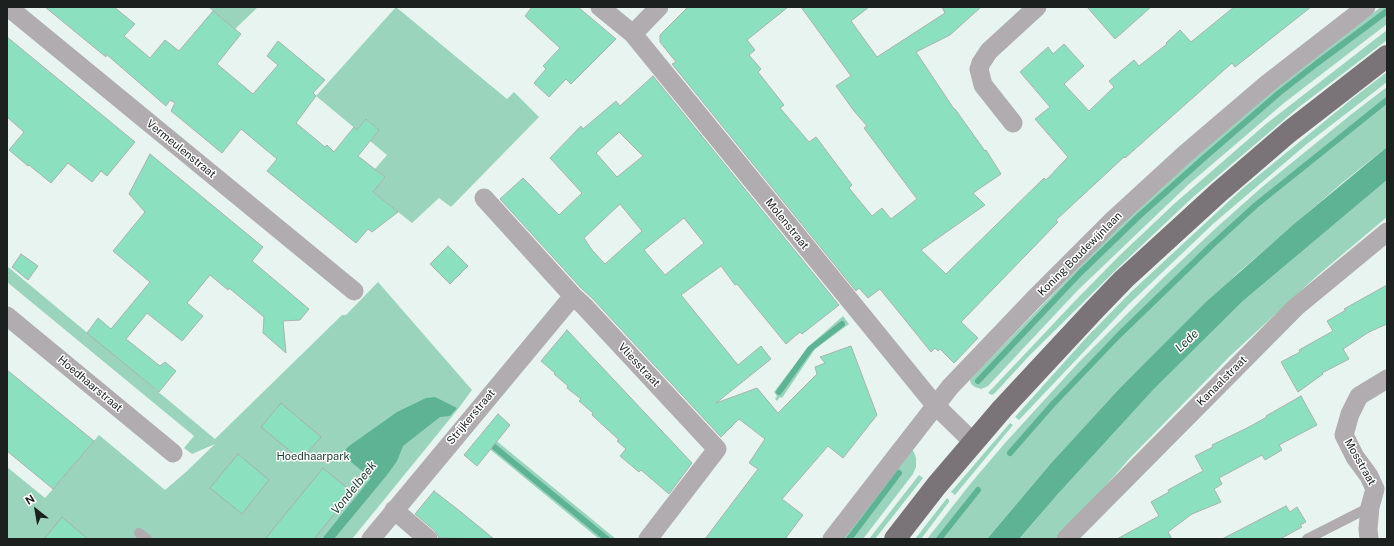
<!DOCTYPE html>
<style>
body{margin:0}
#map{position:relative;width:1394px;height:546px;overflow:hidden;background:#e8f4ef;font-family:"Public Sans",sans-serif}
canvas{display:block}
.frame{position:absolute;inset:0;border:8px solid #1c201f;pointer-events:none}
.north{position:absolute;left:16px;top:490px;width:40px;height:40px;-webkit-text-stroke:3px #fff;paint-order:stroke;rotate:329deg;font-size:11px;font-weight:700;line-height:16px;text-align:center;color:#1c201f}
.north::after{content:'';display:block;margin:auto;width:14px;height:18px;background:#1c201f;clip-path:polygon(50% 0,100% 100%,50% 72%,0 100%)}
</style>
<div id="map">
<canvas width="1394" height="546"></canvas>
<div class="frame"></div>
<div class="north">N</div>
</div>
<script>
const g = document.querySelector('canvas').getContext('2d');
g.lineJoin = 'round';
function fillPath(path, color) { g.fillStyle = color; g.fill(path, 'evenodd'); }
const poly = rows => new Path2D(rows.map(r => 'M' + r).join(''));
function trace(path, color, width, dash) { g.strokeStyle = color; g.lineWidth = width; g.lineCap = dash ? 'butt' : 'round'; g.setLineDash(dash || []); g.stroke(path); }
function label(font, color, halo, rows, align = 'center') {
  g.font = font + ' "Public Sans",sans-serif'; g.lineWidth = 3; g.setLineDash([]); g.textBaseline = 'middle'; g.strokeStyle = halo; g.fillStyle = color; for (const [text, x, y, turn = 0] of rows) {
    g.save(); g.translate(x, y); g.rotate((+turn || 0) * Math.PI / 180); g.textAlign = isNaN(turn) ? turn : align; if (halo) g.strokeText(text, 0, 0); g.fillText(text, 0, 0); g.restore();
  }
}
fillPath(poly([
 [208,7,258,7,235,29],
 [396,7,507,99,514,92,539,117,451,207,439,198,412,223,373,192,385,177,375,169,387,155,370,141,379,130,366,119,357,130,316,96],
 [1381,7,1387,7,1387,24,1284,103,1189,184,1078,290,988,386,981,389,975,387,971,384,970,380,975,374,1132,213,1255,105],
 [1387,30,1387,40,1299,107,1192,198,1121,265,1030,355,995,393,992,395,988,393,1073,303,1119,256,1174,204,1266,124],
 [1387,72,1387,82,1308,143,1214,223,1128,305,1019,420,1015,417,1085,339,1131,292,1242,189,1353,98],
 [1387,87,1387,147,1342,183,1239,272,1118,390,1052,462,987,539,927,539,971,483,1005,443,1079,362,1163,278,1216,228,1262,187,1353,113],
 [1387,180,1387,217,1318,275,1230,356,1130,458,1059,539,1019,539,1057,495,1154,389,1243,301],
 [7,266,215,439,342,315,346,315,378,282,472,390,458,409,352,539,7,539,7,467,45,498,53,489,99,435,165,490,186,472,215,444,192,454,184,448,194,436,7,282],
 [843,316,849,324,815,349,782,398,780,397,777,401,775,399,777,396,774,392,809,346],
 [1010,423,1013,425,955,495,951,492],
 [488,434,616,539,599,539,481,442],
 [911,449,914,452,916,458,916,467,913,474,863,539,841,539],
 [919,475,923,478,875,539,869,539],
 [947,498,949,500,949,502,921,539,915,539]
]), '#9bd4bd');
fillPath(poly([
 [1387,147,1387,180,1243,301,1154,389,1057,495,1019,539,987,539,1052,462,1118,390,1206,302,1294,224],
 [435,397,457,408,450,416,440,417,403,446,397,461,387,475,334,539,322,539,371,478,341,454,349,446,397,412,426,398]
]), '#5fb395');
trace(poly([
 [978,381,1080,273,1139,216,1205,157,1279,93,1316,64,1387,11],
 [779,392,810,349,842,324],
 [487,441,607,539],
 [1010,453,1052,405,1119,335,1211,246,1256,205,1387,100],
 [849,539,899,473],
 [939,539,978,490]
]), '#5fb395', 6);
const building = poly([
 [45,7,114,7,135,24,124,36,150,58,165,40,179,51,213,11,241,34,217,64,253,94,278,65,267,56,278,41,325,80,313,93,316,96,296,123,325,147,327,145,334,152,354,127,357,130,366,119,379,130,358,156,385,177,373,192,398,212,372,232,368,229,356,243,267,171,277,159,241,129,222,153,171,111,175,103,170,100,166,106,106,54,106,57,45,7],
 [532,7,578,7,616,39,571,84,566,79,549,97,534,83,546,69,543,66,560,48,525,16,532,7],
 [688,7,788,7,747,40,755,50,749,55,761,69,758,72,784,105,780,108,809,142,816,137,852,185,849,188,872,216,882,208,891,219,917,199,864,128,867,126,854,111,836,86,851,76,801,7,869,7,851,21,877,57,945,13,942,7,981,7,950,35,916,52,954,109,955,109,985,151,986,150,1001,174,973,193,985,205,921,250,946,274,1044,178,1046,180,1068,157,1035,119,1050,107,1020,72,1048,47,1053,54,1064,44,1084,66,1064,84,1089,111,1114,87,1109,81,1134,60,1139,66,1167,44,1166,43,1180,30,1191,42,1234,7,1311,7,1235,67,1232,63,1125,158,1124,157,1056,220,1058,222,961,322,978,338,954,363,940,349,938,351,935,348,931,352,880,289,868,298,859,288,856,291,672,64,676,62,660,42,660,35,688,7],
 [1087,7,1151,7,1115,39,1087,7],
 [7,37,135,142,107,176,101,171,92,182,68,163,51,183,29,165,28,166,9,150,24,132,7,117,7,37],
 [653,76,839,305,802,334,800,332,786,344,737,284,735,285,721,266,681,295,738,365,761,346,771,359,716,403,757,388,778,413,817,374,815,367,825,363,820,357,851,346,877,415,843,458,828,446,782,499,803,515,785,539,705,539,758,469,749,463,765,439,739,419,721,437,592,298,581,288,500,199,523,178,559,215,582,193,550,158,581,126,583,129,616,101,620,106,653,76],
 [619,132,643,156,617,177,596,153,619,132],
 [620,204,642,231,605,264,592,250,584,238,620,204],
 [684,218,704,243,665,275,644,250,684,218],
 [150,154,263,247,252,261,309,309,300,320,283,321,286,353,263,333,264,317,229,288,228,290,210,275,187,303,203,316,182,341,147,313,126,339,160,366,165,362,176,371,159,392,87,333,98,318,111,329,150,282,113,251,145,212,129,194,150,154],
 [448,246,468,266,450,284,430,264,448,246],
 [21,254,38,266,28,280,12,267,21,254],
 [1387,285,1387,324,1369,332,1343,349,1349,359,1322,373,1323,374,1298,392,1281,362,1300,352,1299,350,1333,331,1327,321,1346,310,1344,309,1387,285],
 [567,330,692,463,669,494,641,470,639,472,620,456,626,449,617,441,619,440,592,415,593,413,579,401,581,399,567,388,568,386,554,374,555,373,541,361,567,330],
 [7,370,94,441,53,489,7,451,7,370],
 [1301,396,1317,425,1279,445,1282,450,1265,460,1262,455,1219,478,1222,484,1214,489,1221,502,1192,514,1168,532,1172,539,1117,539,1159,516,1151,502,1169,492,1168,490,1203,471,1195,456,1213,447,1212,445,1247,428,1267,417,1266,416,1301,396],
 [281,403,321,437,301,460,261,427,281,403],
 [498,414,510,425,477,466,464,455,498,414],
 [238,454,269,480,242,514,210,488,238,454],
 [323,468,352,492,341,506,314,539,265,539,323,468],
 [434,491,461,512,494,539,439,538,435,531,415,514,434,491],
 [1286,506,1290,512,1297,507,1306,522,1300,525,1302,527,1280,539,1222,539,1286,506],
 [62,517,88,539,44,539,62,517]
]);
fillPath(building, '#8be0c0');
trace(building, '#a8b2ae', 1);
trace(poly([
 [139,533,147,539],
 [1307,539,1370,507]
]), '#b0acaf', 10);
trace(poly([
 [8,7,354,291],
 [600,7,633,34,935,405,973,442],
 [633,34,659,7],
 [1013,123,983,85,979,69,981,63,989,51,1037,7],
 [484,198,573,296,584,306,717,449,648,539],
 [7,316,173,453],
 [394,510,428,539],
 [371,539,573,296],
 [832,539,950,387,1034,299,1113,220,1185,154,1267,84,1366,7],
 [1066,539,1296,307,1387,232],
 [1369,539,1368,529,1370,507,1375,489,1369,476,1355,457,1344,435,1350,414,1359,396,1387,379]
]), '#b0acaf', 19);
trace(poly([
 [895,539,937,485,1002,409,1095,309,1124,279,1218,193,1289,132,1387,56]
]), '#7a7378', 22);
label('11px', '#1c201f', '#fff', [
 ["Vermeulenstraat",181,149,39],
 ["Molenstraat",787,224,51],
 ["Koning Boudewijnlaan",1080,254,-45],
 ["Vliesstraat",639,365,47],
 ["Kanaalstraat",1222,381,-45],
 ["Hoedhaarstraat",90,384,40],
 ["Strijkerstraat",471,417,-50],
 ["Mosstraat",1360,462,60]
]);
label('11px', '#1c4234', '#fff', [
 ["Hoedhaarpark",313,457]
]);
label('italic 12px', '#12392c', '#fff', [
 ["Lede",1187,341,-44],
 ["Vondelbeek",354,488,-51]
]);
</script>
